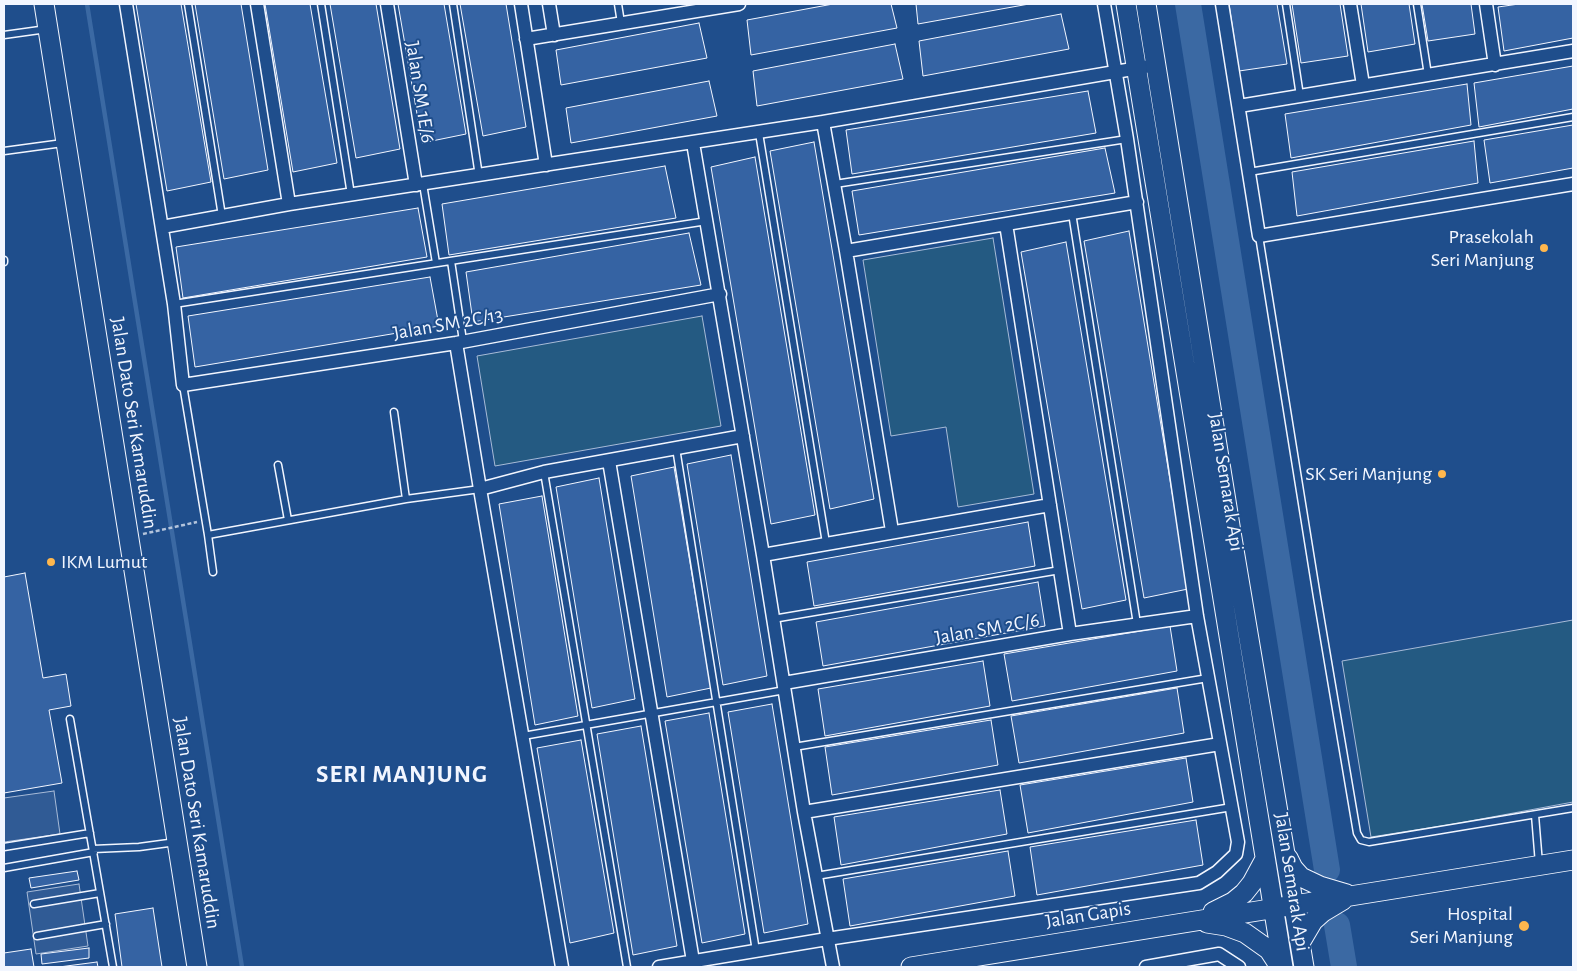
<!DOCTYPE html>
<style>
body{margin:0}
#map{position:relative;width:1577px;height:971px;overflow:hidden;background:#1f4e8c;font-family:"Alegreya Sans",sans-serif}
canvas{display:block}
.frame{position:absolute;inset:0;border:5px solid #f2f6ff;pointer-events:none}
</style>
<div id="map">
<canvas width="1577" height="971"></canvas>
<div class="frame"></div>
</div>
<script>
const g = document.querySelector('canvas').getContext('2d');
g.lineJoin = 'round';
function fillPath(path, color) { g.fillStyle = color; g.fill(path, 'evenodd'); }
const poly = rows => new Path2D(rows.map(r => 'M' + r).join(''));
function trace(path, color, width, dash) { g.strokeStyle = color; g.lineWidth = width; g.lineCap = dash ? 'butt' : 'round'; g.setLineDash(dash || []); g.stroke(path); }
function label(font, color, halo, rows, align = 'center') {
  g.font = font + ' "Alegreya Sans",sans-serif'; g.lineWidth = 4; g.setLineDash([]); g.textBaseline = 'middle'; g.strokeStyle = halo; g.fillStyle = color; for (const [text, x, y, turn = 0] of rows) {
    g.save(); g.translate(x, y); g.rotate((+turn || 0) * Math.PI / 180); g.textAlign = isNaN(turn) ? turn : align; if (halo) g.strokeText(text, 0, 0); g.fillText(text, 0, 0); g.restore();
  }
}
const green = poly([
 [993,238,1034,494,958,507,946,427,891,436,863,260,993,238],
 [702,316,721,426,495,466,477,356,702,316],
 [1573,620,1573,802,1454,824,1371,837,1342,661,1573,620]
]);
fillPath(green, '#245a82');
trace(green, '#a8bbd7', 1);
const parking = poly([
 [54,791,60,834,4,842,4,798,54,791],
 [79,884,88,946,36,954,27,892,79,884]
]);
fillPath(parking, '#305b95');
trace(parking, '#a8bbd7', 1);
trace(poly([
 [87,4,242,967]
]), '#3b69a3', 4.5);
trace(poly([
 [1188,4,1327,870],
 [1337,925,1344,967]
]), '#3b69a3', 26);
const building = poly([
 [136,4,181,4,211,182,167,191,136,4],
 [195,4,241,4,268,170,224,179,195,4],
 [265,4,310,4,337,163,293,172,265,4],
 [330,4,376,4,400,149,356,158,330,4],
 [398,4,444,4,466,134,422,143,398,4],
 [460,4,506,4,526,127,483,136,460,4],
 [833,4,891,4,897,28,751,55,747,20,833,4],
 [916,4,1029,4,918,24,916,4],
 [1229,4,1277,4,1287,64,1239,71,1229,4],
 [1292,4,1340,4,1348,56,1301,63,1292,4],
 [1361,4,1409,4,1415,44,1368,52,1361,4],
 [1422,4,1471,4,1475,34,1428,41,1422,4],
 [1519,4,1573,4,1573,38,1504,51,1498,7,1519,4],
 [1061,14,1069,49,923,76,919,41,1061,14],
 [699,23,707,58,561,85,556,50,699,23],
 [895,44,903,79,757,106,753,71,895,44],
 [1573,66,1573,109,1479,127,1474,83,1573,66],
 [709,81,717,116,571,143,566,108,709,81],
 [1467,84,1471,125,1291,158,1285,114,1467,84],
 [1088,91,1096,133,852,174,846,130,1088,91],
 [1573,125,1573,168,1490,183,1484,140,1573,125],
 [1474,141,1478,183,1297,216,1292,172,1474,141],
 [814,142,874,499,830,509,770,151,814,142],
 [1105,148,1115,193,859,235,852,191,1105,148],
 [755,157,815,515,771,524,711,167,755,157],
 [665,166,676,218,449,255,442,204,665,166],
 [418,208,427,257,183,298,176,247,418,208],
 [1129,231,1188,589,1144,598,1084,241,1129,231],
 [689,233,701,285,473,322,466,272,689,233],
 [1066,242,1126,600,1082,609,1021,252,1066,242],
 [430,277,439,326,195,367,188,316,430,277],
 [731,455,767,676,723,685,687,464,731,455],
 [674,467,711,688,667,697,631,476,674,467],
 [599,478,635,699,592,708,556,487,599,478],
 [542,496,578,716,535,725,499,504,542,496],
 [1028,522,1035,566,814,606,807,562,1028,522],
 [25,573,43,678,66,674,71,706,49,710,62,783,4,793,4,577,25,573],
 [1038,582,1045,626,823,666,816,622,1038,582],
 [1170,626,1177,671,1012,701,1004,654,1170,626],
 [983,661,990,706,825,736,818,689,983,661],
 [1177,688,1184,733,1019,763,1011,716,1177,688],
 [772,704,808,924,764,933,728,712,772,704],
 [709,713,745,934,702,943,665,721,709,713],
 [991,720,998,765,832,795,825,747,991,720],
 [641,726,677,946,633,955,597,734,641,726],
 [581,740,614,933,570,943,537,748,581,740],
 [1186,758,1193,802,1028,833,1020,785,1186,758],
 [1000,790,1007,834,841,865,834,817,1000,790],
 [1196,820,1203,865,1037,895,1030,847,1196,820],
 [1008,851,1015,896,850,926,843,879,1008,851],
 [77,871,79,880,31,888,29,878,77,871],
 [153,908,162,967,122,967,115,914,153,908],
 [89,948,89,958,42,964,41,954,89,948],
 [31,949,34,967,4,967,4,953,31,949],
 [97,962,98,967,59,967,97,962]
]);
fillPath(building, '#3563a3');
trace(building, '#f2f6ff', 1);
const lane = poly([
 [188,4,222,216],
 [321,4,351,195],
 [453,4,479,176],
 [618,4,621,23],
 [1286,4,1300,96],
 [1417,4,1428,75],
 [4,35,47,29],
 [759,133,826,543],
 [4,151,63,143],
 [1249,172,1573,117],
 [423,184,436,263],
 [835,184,1127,139],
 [1072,213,1137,624],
 [1259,236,1317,597,1357,833,1361,840,1369,842,1573,808],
 [4,260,4,262],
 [451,261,463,341],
 [174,304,707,221],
 [183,385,208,535,213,572],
 [394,412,406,499],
 [676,448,756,951],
 [278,465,288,520],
 [544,472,627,967],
 [208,535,406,499,480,489],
 [773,619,1060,570],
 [70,719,113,967],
 [523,736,785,690],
 [794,747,1208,678],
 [1535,815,1539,864],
 [4,847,90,833],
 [93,849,139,847,176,842],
 [4,868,94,852],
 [816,876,1232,807],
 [34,904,100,893],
 [37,936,106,924]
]);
const street = poly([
 [126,4,174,304,183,385,456,343,720,294],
 [257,4,289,204],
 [387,4,416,185],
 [521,4,546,165],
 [549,4,554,35],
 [1222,4,1259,236,1573,184],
 [1350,4,1363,85],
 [1486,4,1495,65],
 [526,39,739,4],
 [1239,106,1573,51],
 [823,122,846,251,892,531],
 [693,143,763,555,804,812,833,967],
 [1006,224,1070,634],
 [162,227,289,204,823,122,1156,65],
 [846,251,1137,202],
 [456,343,480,489,562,967],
 [609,461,693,961],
 [480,489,544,472,743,436],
 [763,555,1050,505],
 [784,683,1070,634,1197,616],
 [804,812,1220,744],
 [659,967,827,939,1199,883,1217,872,1236,854,1238,842,1197,616,1127,139,1104,4],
 [1146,967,1219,954,1239,967]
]);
const secondary = poly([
 [44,4,197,967],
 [1126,4,1283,967],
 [1146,4,1231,532,1304,967],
 [1288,858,1293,868,1301,877,1320,886,1347,894],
 [1213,912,1233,902,1244,893,1252,883,1265,859],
 [1207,923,1226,926,1245,933,1269,950,1280,967],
 [1300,943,1313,921,1323,912,1343,900],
 [911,967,1573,860]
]);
trace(lane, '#f2f6ff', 9);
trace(street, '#f2f6ff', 15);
trace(secondary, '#f2f6ff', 21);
trace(poly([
 [143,534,197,522]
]), '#b3c4dc', 2.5, [4, 2.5]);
trace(lane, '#1f4e8c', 6);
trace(street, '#1f4e8c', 12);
trace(secondary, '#1f4e8c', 19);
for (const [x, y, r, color] of [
 [1544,248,5,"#ffb74d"],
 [1442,474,5,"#ffb74d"],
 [51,562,5,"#ffb74d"],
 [1524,926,6,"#ffb74d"]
]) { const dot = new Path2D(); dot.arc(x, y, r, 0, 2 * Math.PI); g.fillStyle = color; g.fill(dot); trace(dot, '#1f4e8c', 2); }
label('20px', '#f2f6ff', '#1f4e8c', [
 ["Jalan SM 1E/6",420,92,81],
 ["Jalan SM 2C/13",448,324,-10],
 ["Jalan Dato Seri Kamaruddin",134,423,81],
 ["Jalan Semarak Api",1226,482,81],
 ["Jalan SM 2C/6",987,629,-10],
 ["Jalan Dato Seri Kamaruddin",197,823,81],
 ["Jalan Semarak Api",1292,882,81],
 ["Jalan Gapis",1088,915,-9]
]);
label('20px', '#f2f6ff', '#1f4e8c', [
 ["Prasekolah",1534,237],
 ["Seri Manjung",1534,260],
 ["SK Seri Manjung",1432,474],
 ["IKM Lumut",61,562,"left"],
 ["Hospital",1513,914],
 ["Seri Manjung",1513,937]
], 'right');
g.letterSpacing = '1px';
label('bold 25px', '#f2f6ff', '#1f4e8c', [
 ["SERI MANJUNG",402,774]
]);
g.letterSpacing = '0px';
</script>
